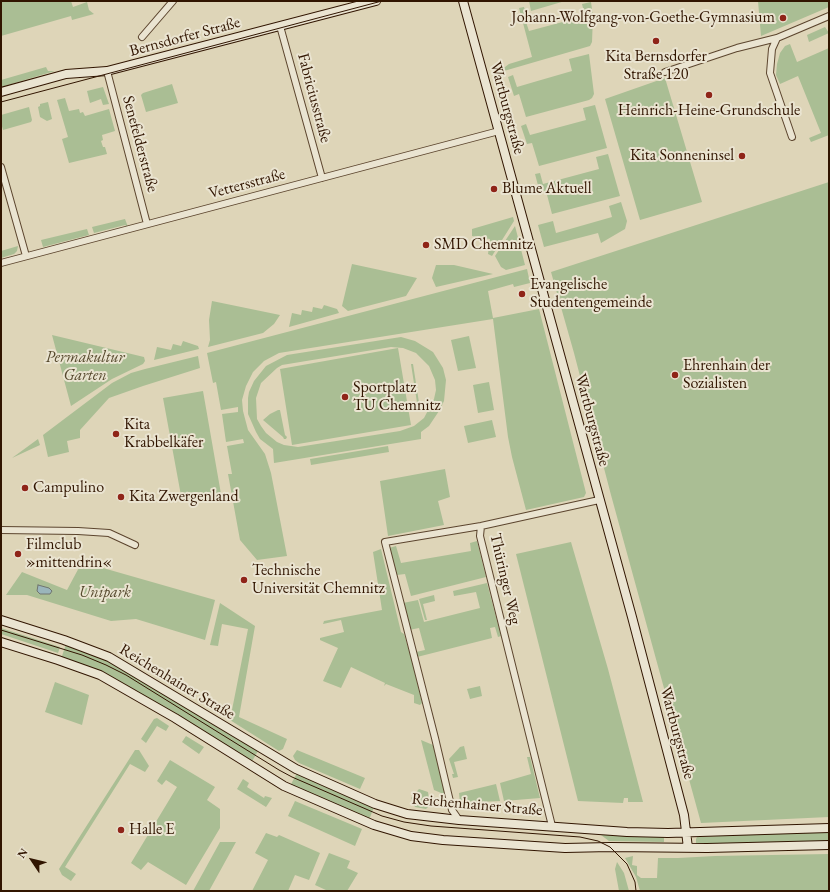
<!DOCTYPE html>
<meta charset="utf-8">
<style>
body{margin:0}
#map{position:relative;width:830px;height:892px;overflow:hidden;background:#ded5b8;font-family:"EB Garamond",serif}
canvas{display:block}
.frame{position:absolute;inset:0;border:2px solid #311500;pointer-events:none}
.north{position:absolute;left:12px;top:840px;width:40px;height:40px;-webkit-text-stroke:3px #eae4d1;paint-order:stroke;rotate:305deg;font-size:11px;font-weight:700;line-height:16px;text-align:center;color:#311500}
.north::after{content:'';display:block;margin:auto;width:14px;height:18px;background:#311500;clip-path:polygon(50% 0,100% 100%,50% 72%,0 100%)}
</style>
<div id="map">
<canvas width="830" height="892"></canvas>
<div class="frame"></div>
<div class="north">N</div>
</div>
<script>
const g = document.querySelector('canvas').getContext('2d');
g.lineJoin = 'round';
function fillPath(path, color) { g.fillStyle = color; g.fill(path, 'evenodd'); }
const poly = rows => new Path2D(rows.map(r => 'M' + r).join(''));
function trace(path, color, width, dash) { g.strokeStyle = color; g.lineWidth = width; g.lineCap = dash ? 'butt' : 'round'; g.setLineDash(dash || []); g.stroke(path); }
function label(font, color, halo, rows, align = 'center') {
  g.font = font + ' "EB Garamond",serif'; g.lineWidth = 4; g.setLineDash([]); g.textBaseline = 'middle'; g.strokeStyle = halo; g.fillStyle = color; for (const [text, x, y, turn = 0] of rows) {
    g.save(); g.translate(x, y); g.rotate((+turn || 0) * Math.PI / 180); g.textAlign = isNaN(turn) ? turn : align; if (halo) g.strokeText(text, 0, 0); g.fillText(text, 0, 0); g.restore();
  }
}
fillPath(poly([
 [1,1,71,1,73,7,87,2,89,10,94,14,72,20,71,16,1,36],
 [529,1,565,1,531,11],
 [758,1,829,1,829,7,761,36],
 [591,2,593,16,592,42,590,46,497,73,509,64,532,57,519,8,524,7,527,19,525,19,529,31,585,16,582,4],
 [825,27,829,33,809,42,807,35],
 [790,44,797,62,829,48,829,135,811,142,809,138,821,133,798,76,780,84,776,75,777,64,780,53,785,46],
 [589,54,594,94,592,98,589,100,526,117,519,94,514,96,508,77,513,75,517,87,534,82,572,71,569,59],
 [46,67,48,71,55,71,1,87,1,80],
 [665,78,702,202,640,220,605,99],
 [172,84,178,103,146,112,141,95,143,93],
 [103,87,109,104,103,105,101,99,90,103,87,91],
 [65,98,69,111,79,109,80,113,83,112,85,116,109,109,115,131,102,135,103,140,101,141,103,147,105,147,107,154,69,163,62,139,68,137,57,100],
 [48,102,52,119,47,121,40,117,38,107,40,106,40,104],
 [595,105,607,148,539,166,532,143,527,144,521,126,526,124,530,135,586,120,583,108],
 [29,107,32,120,31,122,3,130,1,123,1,115],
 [608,154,620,196,552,214,546,191,540,193,535,174,540,173,543,184,599,169,596,157],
 [829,182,829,817,701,823,611,495,574,353,551,272],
 [621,202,627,221,625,229,601,243,598,233,544,247,538,225,553,221,556,233,612,217,609,206],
 [513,217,514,221,492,256,488,254,490,239,472,236,472,229],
 [125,219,128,227,125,225,94,233,92,227],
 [515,226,525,265,506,270,501,267,495,256],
 [87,229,89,235,43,247,41,240],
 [18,246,17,251,14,254,1,258,1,251],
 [352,264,417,278,406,296,348,311,342,306],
 [436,265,454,265,493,274,436,287,432,278],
 [527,269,530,283,514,287,513,284,488,291,493,318,539,309,586,493,584,497,526,510,512,457,508,437,493,319,279,353,264,361,253,372,246,386,242,400,243,411,248,430,265,454,271,473,287,556,257,560,240,540,228,474,232,474,227,446,244,443,243,439,226,442,222,414,238,412,238,407,221,410,216,382,213,383,207,353],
 [212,301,280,315,274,324,263,333,208,347,210,340,209,320],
 [324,305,337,309,339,313,289,327,292,313,301,315,302,310,312,312,313,307,322,309],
 [52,335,144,357,145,361,143,364,112,379,71,406],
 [469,336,476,368,458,371,451,340],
 [401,337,415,341,433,352,443,368,446,380,444,401,439,411,429,426,421,432,421,439,274,463,273,449,260,439,256,432,248,414,248,398,249,392,254,381,266,366,287,355],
 [391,347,403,348,416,353,429,366,435,380,436,390,434,399,424,418,414,426,400,431,298,447,284,445,277,442,266,433,261,426,257,419,256,398,261,383,277,368,282,365],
 [183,341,198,346,199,349,154,360,157,347,171,350,173,344,181,346],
 [398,348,411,425,292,445,280,369],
 [198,356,200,368,143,386,109,398,80,430,80,438,67,441,69,452,48,457,43,435,112,383,131,373,145,369],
 [411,364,413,364,420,409,418,409],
 [489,382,494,410,478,413,473,385],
 [203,391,221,494,182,501,163,398],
 [278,410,280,410,285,435,287,437,286,439,284,439,283,437,263,420,270,414],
 [492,420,496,437,468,443,464,426],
 [38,439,40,445,12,458],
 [388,446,389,452,311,465,310,459],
 [445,469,450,497,438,501,444,525,388,536,380,481],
 [477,541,486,577,411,596,405,574,397,575,389,548,396,546,401,563,471,551,470,543],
 [571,542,608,669,643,802,628,802,628,798,624,798,623,803,578,801,516,554],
 [381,549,401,632,404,634,411,657,422,703,420,705,414,703,414,695,386,684,384,686,385,683,351,667,341,688,323,681,338,648,320,640,320,638,344,632,341,620,323,624,324,621,382,610,373,552],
 [82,562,215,600,205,640,136,619,111,621,27,595,6,595,22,572,67,590],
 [487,583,501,636,498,637,495,627,490,628,492,638,417,657,416,652,425,650,419,628,409,630,403,603,418,600,424,622,480,608,476,592,454,596,453,591],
 [434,595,435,601,423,604,427,620,425,620,419,599],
 [220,603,255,626,239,717,287,739,283,749,279,751,230,720,248,629,222,624,218,646,210,645],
 [1,628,60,647,58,653,1,634],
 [66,644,103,658,258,751,251,763,195,729,61,659],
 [55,682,89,695,82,725,45,712],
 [480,686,482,696,470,699,467,689],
 [157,718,169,726,166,731,157,726,146,743,141,739,154,719],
 [186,736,204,747,199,754,182,742],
 [421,740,433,745,446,795,434,790],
 [464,746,467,759,454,762,458,777,453,778,452,774,454,774,449,759,460,747],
 [135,750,139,750,149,766,145,772,130,764,65,867,76,874,71,881,62,875,59,869],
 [297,750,365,778,360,789,299,763,295,760,293,756],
 [527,757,530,757,540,798,504,801,500,783,531,774],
 [170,760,215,787,207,800,220,809,220,828,186,885,148,862,141,870,131,863,177,787,166,780,162,785,157,781],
 [297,773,374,807,369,820,290,786],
 [243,779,249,783,247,787,264,798,265,796,272,798,266,807,237,789],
 [496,784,500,801,460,803,459,793],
 [419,789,428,792,430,805,426,809,415,807,411,798],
 [295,801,362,829,355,846,288,816],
 [829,831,829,841,775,844,696,844,696,839,697,837],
 [597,832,664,836,664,842,609,841],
 [266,833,277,837,279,835,320,853,309,880,295,875,288,891,252,891,268,860,255,853],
 [220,842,236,842,209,891,193,891],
 [329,853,350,861,347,868,358,873,347,891,328,891,315,885],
 [829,854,829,891,640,891,636,877,625,858,633,856,632,865,637,866,637,875,641,878,657,878,658,858,678,858,715,856],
 [617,862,624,873,629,891,619,891,615,869]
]), '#aabe94');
const water = poly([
 [38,585,49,588,52,591,50,594,40,594,37,591,38,585]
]);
fillPath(water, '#9ab5bb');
trace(water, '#707570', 1);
const street = poly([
 [280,26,322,178],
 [142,37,173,1],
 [107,71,147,224],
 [665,72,737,48,777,38],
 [792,137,770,73,772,49,777,38,829,16],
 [1,167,26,256],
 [1,263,499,131],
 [481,526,480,536,552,826],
 [1,530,78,531,109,533,135,545],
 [459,820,452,810,435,738,385,542,481,526,599,500]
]);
const secondary = poly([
 [463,1,632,617,684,815,688,848],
 [1,92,66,74,107,71,376,1],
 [1,620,64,640,109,657,296,769,375,804,407,814,459,820,627,832,668,833,829,828],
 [1,642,58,660,100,675,175,718,284,786,374,825,411,836,443,840,565,848,610,847,707,848,829,845]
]);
trace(street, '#5c452e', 8);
trace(secondary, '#311500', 10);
trace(street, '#eae4d1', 6);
trace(secondary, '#eae4d1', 8);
trace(poly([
 [1,102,382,1],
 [1,630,82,655,106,665,126,675,279,770,292,777,382,816,404,822,431,826,580,837,598,841,610,847,627,864,635,882,636,891]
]), '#311500', 1);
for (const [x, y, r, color] of [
 [783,18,4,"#8f2418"],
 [656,41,4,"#8f2418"],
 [709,95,4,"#8f2418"],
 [742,156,4,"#8f2418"],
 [494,189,4,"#8f2418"],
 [426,245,4,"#8f2418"],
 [522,294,4,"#8f2418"],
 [675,375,4,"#8f2418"],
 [345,397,4,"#8f2418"],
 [116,434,4,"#8f2418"],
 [25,488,4,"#8f2418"],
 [121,497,4,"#8f2418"],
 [18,554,4,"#8f2418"],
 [244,580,4,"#8f2418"],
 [121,830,4,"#8f2418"]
]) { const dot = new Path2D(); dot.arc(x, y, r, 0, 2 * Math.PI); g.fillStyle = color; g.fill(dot); trace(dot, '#eae4d1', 1.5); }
label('16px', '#311500', '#eae4d1', [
 ["Johann-Wolfgang-von-Goethe-Gymnasium",775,18,"right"],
 ["Kita Bernsdorfer",656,57,"center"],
 ["Straße 120",656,75,"center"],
 ["Heinrich-Heine-Grundschule",709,111,"center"],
 ["Kita Sonneninsel",734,156,"right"],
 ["Blume Aktuell",502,189],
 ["SMD Chemnitz",434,245],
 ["Evangelische",530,285],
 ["Studentengemeinde",530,303],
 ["Ehrenhain der",683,366],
 ["Sozialisten",683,384],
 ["Sportplatz",353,388],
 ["TU Chemnitz",353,406],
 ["Kita",124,425],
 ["Krabbelkäfer",124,443],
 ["Campulino",33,488],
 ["Kita Zwergenland",129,497],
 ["Filmclub",26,545],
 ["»mittendrin«",26,563],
 ["Technische",252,571],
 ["Universität Chemnitz",252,589],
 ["Halle E",129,830]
], 'left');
label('16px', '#311500', '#eae4d1', [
 ["Bernsdorfer Straße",185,37,-15],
 ["Fabriciusstraße",314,98,75],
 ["Wartburgstraße",507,108,75],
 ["Senefelderstraße",140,144,75],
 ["Vettersstraße",247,184,-15],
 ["Wartburgstraße",592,420,75],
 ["Thüringer Weg",505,579,77],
 ["Reichenhainer Straße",177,682,31],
 ["Wartburgstraße",677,733,75],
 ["Reichenhainer Straße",477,805,5]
]);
label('italic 16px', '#55482c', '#eae4d1', [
 ["Permakultur",85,358],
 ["Garten",85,376],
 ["Unipark",105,593]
]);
</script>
